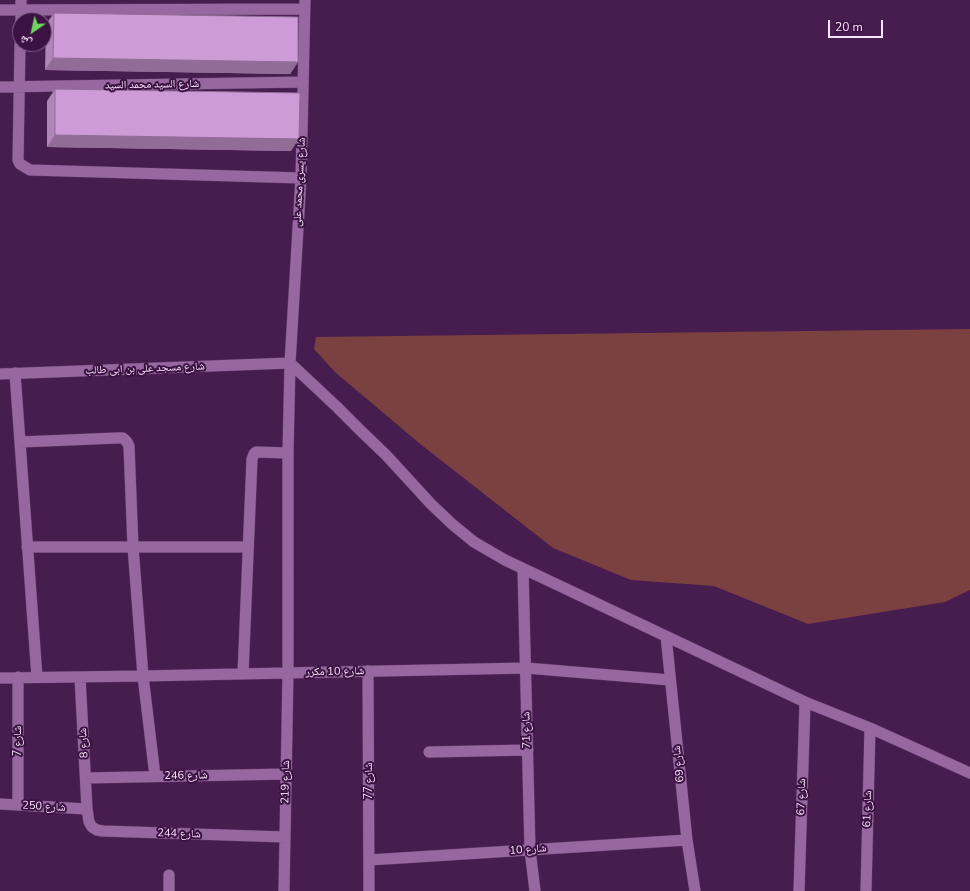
<!DOCTYPE html>
<meta charset="utf-8">
<style>
body{margin:0}
#map{position:relative;width:970px;height:891px;overflow:hidden;background:#471c4f;font-family:"Nunito Sans","Noto Naskh Arabic",sans-serif}
canvas{display:block}
.north{position:absolute;left:12px;top:12px;width:40px;height:40px;box-sizing:border-box;background:#3c1143;border:1px solid #88668e;border-radius:50%;rotate:214deg;font-size:11px;font-weight:700;line-height:16px;text-align:center;color:#fae5fe}
.north::after{content:'';display:block;margin:auto;width:14px;height:18px;background:#6fd360;clip-path:polygon(50% 0,100% 100%,50% 72%,0 100%)}
.scale{position:absolute;left:828px;top:20px;width:55px;height:18px;box-sizing:border-box;border:2px solid #fae5fe;border-top:0;padding-left:5px;font-size:12px;line-height:14px;white-space:nowrap;color:#fae5fe;-webkit-text-stroke:3px #3c1143;paint-order:stroke}
</style>
<div id="map">
<canvas width="970" height="891"></canvas>
<div class="north">ش</div>
<div class="scale">20 m</div>
</div>
<script>
const g = document.querySelector('canvas').getContext('2d');
g.lineJoin = 'round';
function fillPath(path, color) { g.fillStyle = color; g.fill(path, 'evenodd'); }
const poly = rows => new Path2D(rows.map(r => 'M' + r).join(''));
function trace(path, color, width, dash) { g.strokeStyle = color; g.lineWidth = width; g.lineCap = dash ? 'butt' : 'round'; g.setLineDash(dash || []); g.stroke(path); }
function label(font, color, halo, rows, align = 'center') {
  g.font = font + ' "Nunito Sans","Noto Naskh Arabic",sans-serif'; g.lineWidth = 4; g.setLineDash([]); g.textBaseline = 'middle'; g.strokeStyle = halo; g.fillStyle = color; for (const [text, x, y, turn = 0] of rows) {
    g.save(); g.translate(x, y); g.rotate((+turn || 0) * Math.PI / 180); g.textAlign = isNaN(turn) ? turn : align; if (halo) g.strokeText(text, 0, 0); g.fillText(text, 0, 0); g.restore();
  }
}
fillPath(poly([
 [970,329,970,590,945,602,808,624,714,586,631,580,553,548,419,443,335,372,314,349,316,337]
]), '#7b4040');
const minor = poly([
 [0,10,305,9],
 [21,20,21,0],
 [20,44,18,160,20,164,30,170,301,178],
 [0,87,303,82],
 [290,363,337,407,361,431,386,455,431,504,452,524,474,542,505,560,805,702,870,728,970,773],
 [15,373,37,677],
 [0,374,290,363],
 [20,442,117,438,123,438,127,442,129,446,133,547,143,676,155,776],
 [27,547,248,547],
 [523,569,530,850,535,891],
 [666,636,687,840,695,891],
 [368,671,369,891],
 [243,674,252,459,254,454,256,452,288,453],
 [80,677,87,809,89,822,92,827,97,830,103,831,285,837],
 [0,678,143,676,526,668,670,680],
 [429,752,528,750],
 [86,778,286,774],
 [0,804,87,809],
 [18,805,18,677],
 [369,860,687,840],
 [169,875,169,891],
 [284,891,288,673,288,453,290,363,301,178,305,0],
 [799,891,805,702],
 [866,891,870,728]
]);
trace(minor, '#5d3864', 12);
trace(minor, '#97679f', 11);
fillPath(poly([
 [54,13,298,62,290,74,45,70,46,24],
 [55,89,291,151,47,147,47,101]
]), '#b085b8');
fillPath(poly([
 [53,58,298,62,290,74,45,70],
 [55,135,299,139,291,151,47,147]
]), '#906c96');
const building = poly([
 [54,13,298,17,298,62,53,58,54,13],
 [55,89,300,93,299,139,55,135,55,89]
]);
fillPath(building, '#cd9bd6');
trace(building, '#906c96', 1);
label('11px', '#fae5fe', '#3c1143', [
 ["شارع السيد محمد السيد",152,85,-1],
 ["شارع يسرى محمد على",300,182,-87],
 ["شارع مسجد على بن ابى طالب",145,369,-2],
 ["شارع 10 مكرر",335,672,-1],
 ["شارع 71",527,730,-91],
 ["شارع 7",18,741,-90],
 ["شارع 8",84,743,-93],
 ["شارع 69",679,764,-96],
 ["شارع 246",186,776,-1],
 ["شارع 77",369,781,-90],
 ["شارع 219",286,782,-89],
 ["شارع 67",802,797,-88],
 ["شارع 250",44,807,3],
 ["شارع 61",868,809,-88],
 ["شارع 244",179,834,2],
 ["شارع 10",528,850,-4]
]);
</script>
